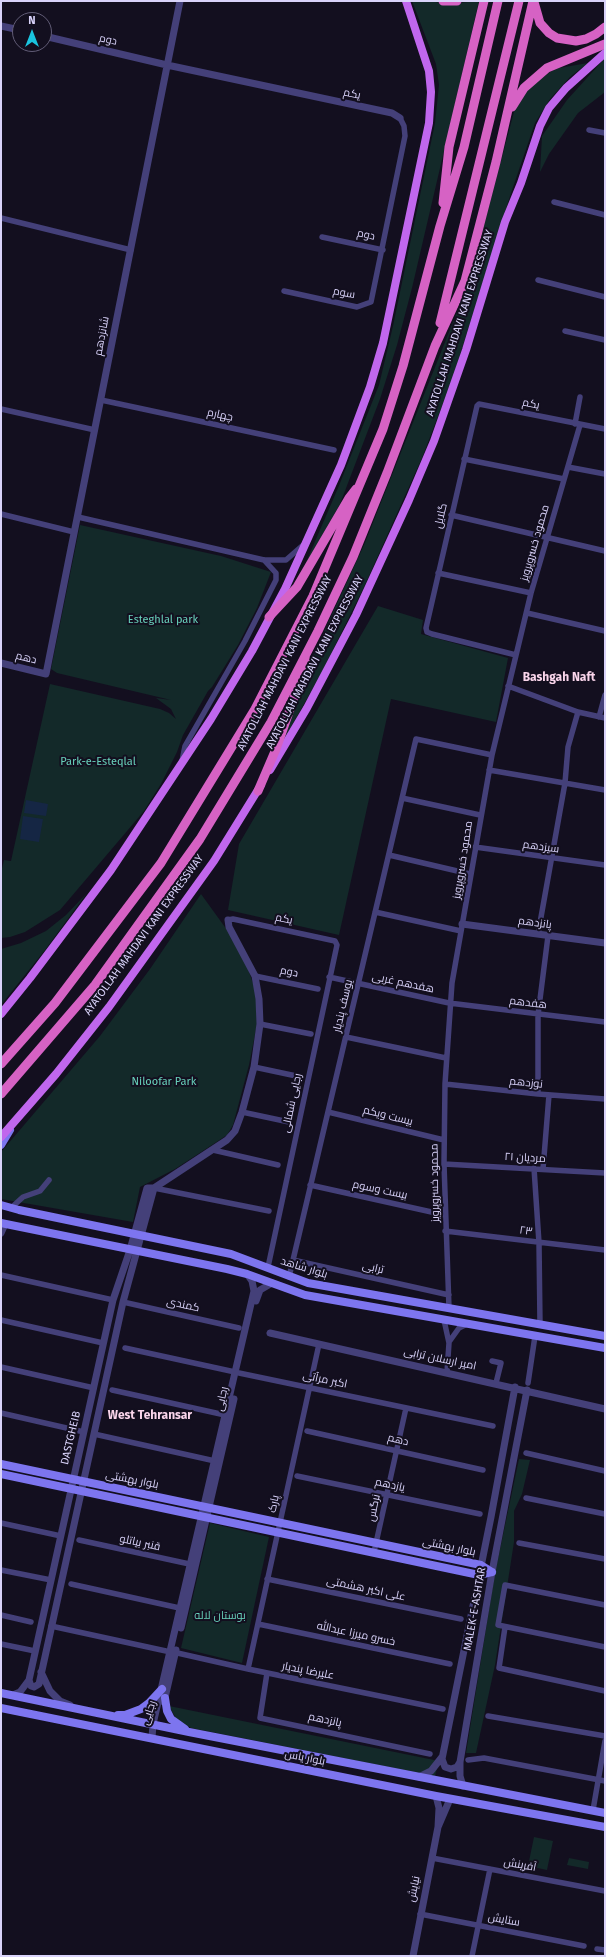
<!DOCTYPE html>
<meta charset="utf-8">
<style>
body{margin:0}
#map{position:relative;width:606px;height:1957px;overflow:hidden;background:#130f1f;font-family:"Fira Sans",sans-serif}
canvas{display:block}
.frame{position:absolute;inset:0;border:2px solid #d9d3fa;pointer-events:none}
.north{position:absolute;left:12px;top:12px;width:40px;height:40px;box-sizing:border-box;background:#130f1f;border:1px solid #625d77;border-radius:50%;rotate:0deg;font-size:11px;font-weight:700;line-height:16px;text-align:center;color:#d9d3fa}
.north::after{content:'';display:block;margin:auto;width:14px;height:18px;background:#1ac4df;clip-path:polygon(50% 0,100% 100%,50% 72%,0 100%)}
</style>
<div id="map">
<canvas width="606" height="1957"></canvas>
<div class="frame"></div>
<div class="north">N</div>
</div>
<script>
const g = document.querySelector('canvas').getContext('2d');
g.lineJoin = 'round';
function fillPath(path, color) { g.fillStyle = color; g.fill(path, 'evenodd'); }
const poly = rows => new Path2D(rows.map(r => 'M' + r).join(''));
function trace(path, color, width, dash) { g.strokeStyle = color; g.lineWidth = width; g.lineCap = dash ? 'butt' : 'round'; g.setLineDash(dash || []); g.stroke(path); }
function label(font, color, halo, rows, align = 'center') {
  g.font = font + ' "Fira Sans",Cairo,sans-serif'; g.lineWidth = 4; g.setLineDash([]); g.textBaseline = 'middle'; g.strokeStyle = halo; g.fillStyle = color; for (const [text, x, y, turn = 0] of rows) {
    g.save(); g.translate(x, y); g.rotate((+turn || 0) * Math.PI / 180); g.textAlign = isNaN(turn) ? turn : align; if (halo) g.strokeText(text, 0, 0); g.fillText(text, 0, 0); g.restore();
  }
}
fillPath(poly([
 [412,1,431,1,446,4,479,1,412,288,397,345,380,399,340,504,304,567,338,488,379,385,393,326,435,123,439,85,436,64],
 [605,58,605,92,578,113,549,154,540,172,542,136,567,100],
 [588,63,570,77,550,99,535,123,511,193,453,377,422,458,364,587,322,672,278,750,308,666,364,545,457,312,472,271,515,108,529,88,550,72,559,68],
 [80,525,221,556,271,572,257,608,238,645,212,687,208,691,183,735,177,752,161,784,144,811,60,910,25,932,10,937,1,938,1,872,4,860,11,861,50,684,160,709,169,713,176,719,171,709,156,698,171,700,57,673,51,669],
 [378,606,423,620,421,634,508,658,496,722,391,699,339,935,228,910,239,844],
 [87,893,45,950,1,1005,1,949,21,943,46,931,66,915],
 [201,894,235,941,247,966,256,992,257,1024,249,1065,233,1125,227,1135,215,1143,175,1169,140,1187,133,1222,1,1199,1,1152,100,1036,150,969],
 [519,1459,530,1460,522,1494,514,1511,514,1542,495,1665,476,1753,466,1753,495,1573],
 [210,1523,269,1537,242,1663,181,1648],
 [169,1706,439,1761,435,1776,191,1728,177,1720],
 [534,1837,553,1841,547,1870,528,1866],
 [569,1858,589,1862,588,1869,567,1865]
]), '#132929');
fillPath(poly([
 [26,800,48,804,46,816,24,813],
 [23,816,43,819,39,842,20,839]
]), '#152644');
trace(poly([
 [589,130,605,133],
 [554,202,605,215],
 [1,218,131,250],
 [322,237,383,250],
 [538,280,605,297],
 [284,291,357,307,371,302,405,136,404,126,400,118],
 [565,331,605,340],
 [101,400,334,450],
 [1,409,95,430],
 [575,424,580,397],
 [464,459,564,479],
 [568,467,605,474],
 [1,514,74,532],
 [451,515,605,551],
 [78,517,264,560,286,560,302,546],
 [438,573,531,593],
 [527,613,605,631],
 [516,655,432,634,427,632,426,628,477,406,479,404,605,429],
 [508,686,578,712,605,718],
 [599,717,605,695],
 [182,761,185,746,245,641,276,580,276,573,264,560],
 [489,770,605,790],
 [402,798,480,815],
 [475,847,605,865],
 [389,855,470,874],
 [375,912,461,931],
 [228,920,233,919,335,941,337,945,268,1267],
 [538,934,565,783,568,747,578,712],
 [255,976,318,989],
 [329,977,449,1003,605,1022],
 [260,1024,311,1034],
 [346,1037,446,1058],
 [254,1067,301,1077],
 [445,1084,538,1094,605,1099],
 [538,1094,538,1015,548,936],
 [242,1112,289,1122],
 [328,1112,444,1140],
 [213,1150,278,1165],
 [444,1164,605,1173],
 [534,1168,539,1243,540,1324],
 [543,1169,549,1095],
 [310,1185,445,1215],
 [154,1188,269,1211],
 [11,1208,23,1197,40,1191,49,1180],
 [445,1231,605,1250],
 [293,1260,449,1295],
 [1,1275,113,1300],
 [289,1277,416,739,492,755],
 [123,1302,239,1328],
 [449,1308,444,1164,445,1084,452,983,492,755,531,593,580,425],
 [1,1320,103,1343],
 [444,1320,449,1343,447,1372],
 [449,1342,459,1328,467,1324],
 [125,1348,235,1372],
 [492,1361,501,1363,496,1383],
 [1,1367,94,1388],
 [239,1373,493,1426],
 [528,1383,535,1336],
 [112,1390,225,1415],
 [1,1413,84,1432],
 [307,1431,483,1470],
 [94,1434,215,1461],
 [526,1453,605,1471],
 [297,1476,480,1514],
 [526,1498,605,1514],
 [1,1523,61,1536],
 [79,1540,194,1565],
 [519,1543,605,1559],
 [374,1552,406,1408],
 [1,1570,51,1580],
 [267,1579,461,1619],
 [71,1584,184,1609],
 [605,1605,505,1585,498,1625,605,1647],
 [1,1615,31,1622],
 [258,1624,450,1664],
 [51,1626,166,1651],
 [505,1627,499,1668,605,1691],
 [1,1644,35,1651],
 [173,1652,248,1669,443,1709],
 [248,1669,319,1344],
 [267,1673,260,1718,430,1754],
 [488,1716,605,1736],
 [468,1760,484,1758,605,1781],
 [593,1810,605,1741],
 [432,1858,605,1891],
 [420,1914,584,1946],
 [597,1949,605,1950],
 [472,1956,490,1869]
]), '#444079', 5.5);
trace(poly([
 [1,26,20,30],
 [44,36,167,65,392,113,400,118],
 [1,663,46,674,180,1],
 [462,924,605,943],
 [154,1188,227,1140,235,1131,242,1112,254,1067,260,1024,259,999,255,976,229,927,228,920],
 [1,1233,5,1224],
 [256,1301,260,1290,272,1283],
 [270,1333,605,1409],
 [181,1628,234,1399],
 [41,1672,50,1691,60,1701,70,1705],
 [29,1680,31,1686,34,1687,39,1684,123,1302,154,1188],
 [13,1695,20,1692,29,1680,113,1300,130,1250,147,1188,154,1188],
 [164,1702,176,1650],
 [152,1738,153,1724,254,1291,252,1281,247,1274],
 [460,1762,457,1767,451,1769,445,1767,442,1759,491,1517,515,1387],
 [419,1777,431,1771,442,1757],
 [463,1786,460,1776,460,1762,492,1572,527,1390],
 [436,1796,439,1808,438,1827,450,1799],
 [413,1956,438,1827]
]), '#444079', 7);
trace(poly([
 [1,1145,10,1130],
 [1,1205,19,1210,231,1254,308,1283,605,1336],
 [1,1223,227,1269,247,1274,305,1295,605,1348],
 [1,1464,481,1565,492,1572],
 [1,1474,479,1575,492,1572],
 [1,1693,189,1732,605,1813],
 [165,1698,167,1711,171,1719,185,1729],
 [1,1708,436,1796,605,1827],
 [118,1715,125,1715,141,1709,149,1703,162,1689]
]), '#7d75ef', 8);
trace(poly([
 [270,770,307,708,356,615,409,500,434,441,466,350,505,222,521,183,540,126,549,108,566,88,605,53],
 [1,1014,30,978,111,870,211,719,252,651,285,589,341,465,370,387,383,343,429,123,431,92,429,71,406,1],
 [1,1137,56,1074,109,1007,214,861,261,785]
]), '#c067ed', 8);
trace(poly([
 [443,1,457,1],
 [534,2,540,23,549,33,557,38,576,41,586,39,596,34,605,27],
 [512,107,524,88,547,68,605,44],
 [443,203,449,147,484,1],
 [440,323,519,1],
 [269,617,297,587,349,498,356,489],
 [258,791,276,749,307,661],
 [1,1064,55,1003,161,863,255,709,313,596,383,429,403,366,440,226,464,147,498,1],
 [1,1094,95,985,200,839,271,722,318,631,353,557,387,473,435,346,465,281,496,162,533,1]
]), '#d662c4', 9);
label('11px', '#d9d3fa', '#130f1f', [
 ["دوم",108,40,13],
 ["یکم",352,94,12],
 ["دوم",366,235,12],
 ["سوم",344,293,11],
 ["AYATOLLAH MAHDAVI KANI EXPRESSWAY",460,323,-72],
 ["شانزدهم",102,336,-79],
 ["یکم",531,404,12],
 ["چهارم",220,415,12],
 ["گلایل",441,516,-77],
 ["محمود خسروپرویز",535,543,-74],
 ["دهم",26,658,14],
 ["AYATOLLAH MAHDAVI KANI EXPRESSWAY",315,662,-62],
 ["AYATOLLAH MAHDAVI KANI EXPRESSWAY",285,663,-63],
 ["سیزدهم",541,847,8],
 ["محمود خسروپرویز",463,860,-81],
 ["یکم",284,919,12],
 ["پانزدهم",535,923,8],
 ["AYATOLLAH MAHDAVI KANI EXPRESSWAY",144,935,-54],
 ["دوم",289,972,11],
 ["هفدهم غربی",403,983,12],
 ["هفدهم",528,1003,7],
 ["یوسف پندیار",343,1006,-77],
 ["نوزدهم",526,1083,6],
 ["رجایی شمالی",292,1103,-78],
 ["بیست ویکم",388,1116,14],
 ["۲۱ مردیان",525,1158,3],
 ["محمود خسروپرویز",435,1183,-91],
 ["بیست وسوم",380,1190,12],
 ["۲۳",526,1231,8],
 ["بلوار شاهد",304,1268,17],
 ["ترابی",373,1268,13],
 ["کمندی",183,1305,12],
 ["امیر ارسلان ترابی",440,1359,12],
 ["اکبر مرآتی",325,1380,12],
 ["رجایی",222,1399,-78],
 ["DASTGHEIB",71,1438,-77],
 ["دهم",398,1440,13],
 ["بلوار بهشتی",132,1480,11],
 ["یازدهم",390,1485,12],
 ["پارک",274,1504,-78],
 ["نرگس",374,1508,-78],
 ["قنبر بیاتلو",140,1543,12],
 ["بلوار بهشتی",449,1547,12],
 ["علی اکبر هشمتی",366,1589,12],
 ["MALEK-E-ASHTAR",475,1609,-80],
 ["خسرو میرزا عبدالله",356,1634,12],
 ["علیرضا پندیار",308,1671,11],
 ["رجایی",149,1713,-72],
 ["پانزدهم",325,1720,12],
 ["بلوار یاس",305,1758,11],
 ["آفرینش",520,1865,11],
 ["نیایش",414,1889,-78],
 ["ستایش",504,1920,11]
]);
label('11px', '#68d1bb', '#130f1f', [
 ["Esteghlal park",163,620],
 ["Park-e-Esteqlal",98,762],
 ["Niloofar Park",164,1082],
 ["بوستان لاله",220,1616]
]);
label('bold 12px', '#fad5eb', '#130f1f', [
 ["Bashgah Naft",559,678],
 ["West Tehransar",150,1416]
]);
</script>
